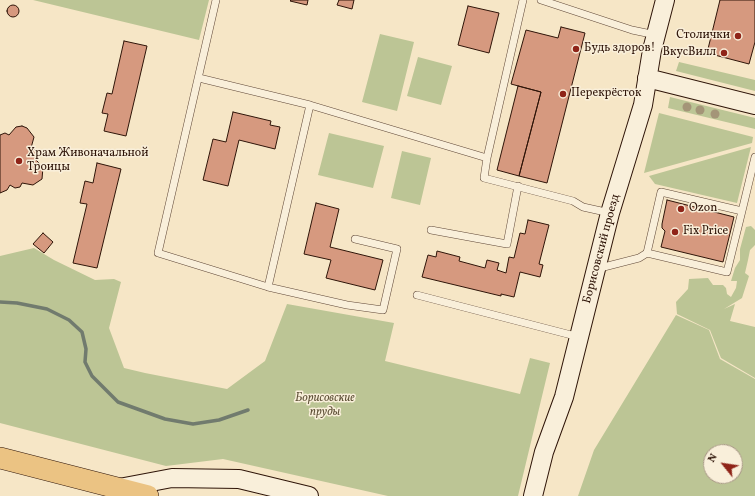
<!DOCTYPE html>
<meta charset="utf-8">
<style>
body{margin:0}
#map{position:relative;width:755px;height:496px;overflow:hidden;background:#f6e6c6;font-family:Vollkorn,serif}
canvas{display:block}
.north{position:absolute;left:703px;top:444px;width:40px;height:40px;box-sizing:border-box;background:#f9efda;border:1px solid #a89786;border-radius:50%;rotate:300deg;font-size:11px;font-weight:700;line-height:16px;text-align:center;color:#2e1408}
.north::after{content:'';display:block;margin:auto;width:14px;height:18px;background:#8f2418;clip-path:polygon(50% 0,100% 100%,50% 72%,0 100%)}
</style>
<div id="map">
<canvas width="755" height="496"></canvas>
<div class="north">N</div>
</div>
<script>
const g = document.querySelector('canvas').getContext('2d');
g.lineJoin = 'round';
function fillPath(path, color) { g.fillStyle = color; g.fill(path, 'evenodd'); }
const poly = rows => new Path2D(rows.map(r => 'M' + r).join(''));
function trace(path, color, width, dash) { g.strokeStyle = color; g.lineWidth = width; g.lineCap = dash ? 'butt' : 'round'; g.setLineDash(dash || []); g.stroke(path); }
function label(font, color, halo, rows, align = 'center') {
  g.font = font + ' Vollkorn,serif'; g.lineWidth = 3; g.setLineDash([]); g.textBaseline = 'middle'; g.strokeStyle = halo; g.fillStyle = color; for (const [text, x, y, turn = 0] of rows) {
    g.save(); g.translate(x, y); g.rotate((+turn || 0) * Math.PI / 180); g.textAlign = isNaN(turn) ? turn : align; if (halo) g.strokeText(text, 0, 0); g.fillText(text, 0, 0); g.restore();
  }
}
fillPath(poly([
 [33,0,209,0,199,40],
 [380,34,414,42,397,111,362,102],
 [418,57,452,66,441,105,407,96],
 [679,62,755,80,755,91,676,71],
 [670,97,755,118,755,129,668,108],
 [659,113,753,137,752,143,644,173],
 [329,133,384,146,373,188,318,175],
 [751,147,737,203,655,184,649,176],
 [402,151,431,158,420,205,391,198],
 [751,226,755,230,755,245,750,250,748,260,745,273,749,276,742,298,724,309,735,304,730,321,755,327,755,378,721,358,710,330,677,314,676,302,688,289,689,279,708,278,713,285,723,285,726,288,727,294,731,297,736,288,737,281,731,281,735,268,740,260,740,249,746,227],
 [34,248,54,260,95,280,114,279,121,282,109,328,124,368,145,373,227,389,265,361,287,304,394,323,385,361,520,394,530,358,550,363,518,496,388,496,223,459,166,466,0,423,0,256],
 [676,315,709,330,720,359,755,379,755,496,578,496,594,450],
 [711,452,735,452,735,476,711,476]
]), '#bcc595');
trace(poly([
 [0,302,17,303,47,309,69,320,82,332,86,349,85,362,92,376,118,402,165,419,193,424,219,420,248,410]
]), '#717b6e', 3.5);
const building = poly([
 [291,0,308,0,307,5,290,1,291,0],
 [339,0,354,0,352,9,337,5,339,0],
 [720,0,755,0,755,42,749,64,707,53,720,0],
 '7 11a6 6 0 1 1 12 0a6 6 0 1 1-12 0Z',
 [468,6,499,13,489,53,458,45,468,6],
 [561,27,585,33,547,183,519,176,541,92,511,84,526,30,558,38,561,27],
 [124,41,147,46,126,136,104,131,108,114,102,113,107,93,112,94,124,41],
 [518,86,541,92,519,176,497,170,518,86],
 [233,112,271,121,270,125,280,127,275,149,239,140,228,186,203,180,213,139,226,142,233,112],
 [22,126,27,128,34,137,31,148,37,151,38,155,36,160,43,167,42,179,33,185,22,183,20,187,15,188,10,185,7,190,0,193,0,135,5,133,9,135,16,127,22,126],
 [97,163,121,169,97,268,73,263,87,204,80,203,85,181,93,183,97,163],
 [667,200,734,217,723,262,661,247,665,231,662,228,662,224,667,200],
 [316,203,339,209,330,247,383,260,375,290,326,278,331,260,304,254,316,203],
 [528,220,549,225,539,264,543,265,540,277,520,272,514,297,501,294,501,296,422,277,428,255,436,257,437,251,460,257,459,261,485,268,487,260,499,263,497,270,506,273,509,257,514,258,520,233,525,234,528,220],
 [43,233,53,242,44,253,33,244,43,233]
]);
fillPath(building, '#d6997f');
trace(building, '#2e1408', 1);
const lane = poly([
 [216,0,158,253,268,287,347,305,383,310,397,249,355,239],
 [541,0,632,30,656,35],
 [199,78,310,105,487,158,484,178,573,201,583,207,610,213],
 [487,158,523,0],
 [742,211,661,192,647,253,727,272,742,211,755,157],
 [431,230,507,244,518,186],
 [596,269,639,258,647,253],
 [268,287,310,105],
 [417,295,579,337]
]);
const secondary = poly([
 [647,78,755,105],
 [119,488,172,478,239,479,309,496],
 [533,496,544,452,564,397,610,213,643,105,652,50,665,0]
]);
const primary = poly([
 [0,458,148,496]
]);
trace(lane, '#604838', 8);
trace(secondary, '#2e1408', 20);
trace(primary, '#2e1408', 22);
trace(lane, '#f9efda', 7);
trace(secondary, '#f9efda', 18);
trace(primary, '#ebc383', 21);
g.fillStyle = '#a49578';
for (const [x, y] of [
 [687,107],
 [700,110],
 [715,114]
]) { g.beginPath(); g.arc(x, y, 4.5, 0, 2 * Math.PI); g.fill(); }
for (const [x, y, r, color] of [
 [738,36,4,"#8f2418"],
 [576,49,4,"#8f2418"],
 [724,53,4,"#8f2418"],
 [563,94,4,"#8f2418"],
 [19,161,4,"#8f2418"],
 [681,209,4,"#8f2418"],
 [675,232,4,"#8f2418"]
]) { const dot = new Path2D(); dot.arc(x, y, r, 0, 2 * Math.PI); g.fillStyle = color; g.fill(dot); trace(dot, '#f9efda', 1.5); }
label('12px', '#2e1408', '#f9efda', [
 ["Столички",730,36,"right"],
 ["Будь здоров!",584,49],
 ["ВкусВилл",716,53,"right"],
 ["Перекрёсток",571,94],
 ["Храм Живоначальной",27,154],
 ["Троицы",27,168],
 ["Ozon",689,209],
 ["Fix Price",683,232]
], 'left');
label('12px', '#2e1408', '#f9efda', [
 ["Борисовский проезд",602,249,-75]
]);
label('italic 12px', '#605239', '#f9efda', [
 ["Борисовские",325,399],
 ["пруды",325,413]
]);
</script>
